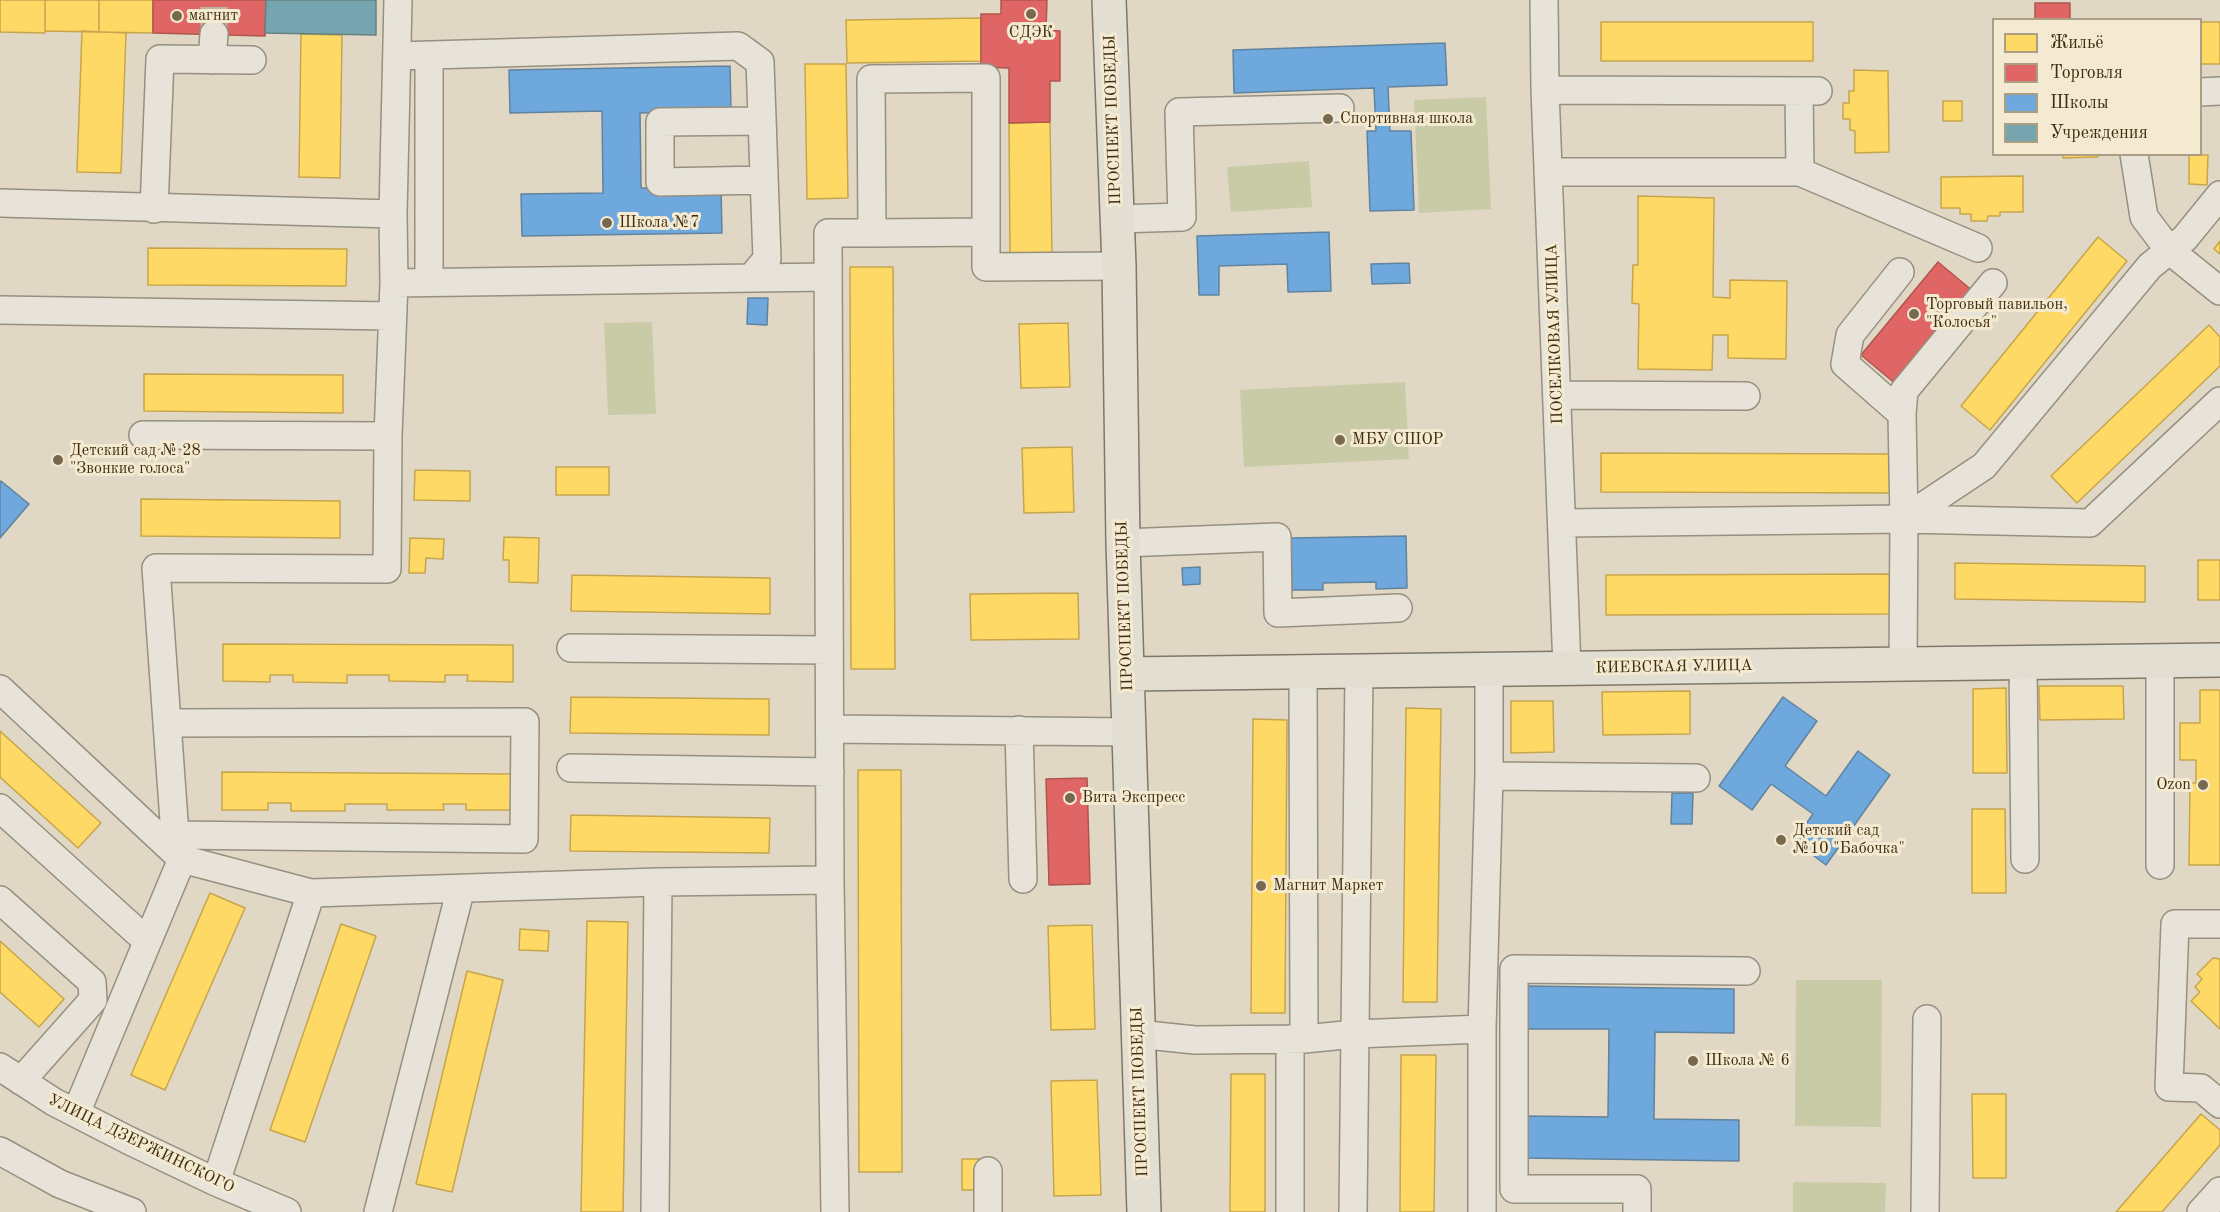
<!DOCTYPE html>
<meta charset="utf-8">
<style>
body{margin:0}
#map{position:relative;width:2220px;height:1212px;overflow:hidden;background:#e0d8c4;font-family:"Old Standard TT",serif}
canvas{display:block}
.legend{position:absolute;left:1992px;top:18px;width:210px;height:138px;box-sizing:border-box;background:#f3ead1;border:2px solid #ab9e83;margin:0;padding:8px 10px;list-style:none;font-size:18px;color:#402c0f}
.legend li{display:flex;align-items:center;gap:12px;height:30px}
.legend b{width:30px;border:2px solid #ab9e83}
</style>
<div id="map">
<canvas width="2220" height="1212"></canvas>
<ul class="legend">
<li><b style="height:16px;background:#ffd966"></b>Жильё</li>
<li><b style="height:16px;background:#e06666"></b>Торговля</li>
<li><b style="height:16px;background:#6fa8dc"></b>Школы</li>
<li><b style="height:16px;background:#76a5af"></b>Учреждения</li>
</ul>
</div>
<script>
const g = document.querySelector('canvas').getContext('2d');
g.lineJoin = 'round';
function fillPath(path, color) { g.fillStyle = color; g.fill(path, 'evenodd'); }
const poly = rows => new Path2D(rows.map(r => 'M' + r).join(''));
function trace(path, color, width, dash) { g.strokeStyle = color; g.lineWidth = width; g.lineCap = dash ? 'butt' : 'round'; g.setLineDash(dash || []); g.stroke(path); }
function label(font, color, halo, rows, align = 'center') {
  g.font = font + ' "Old Standard TT",serif'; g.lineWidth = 6; g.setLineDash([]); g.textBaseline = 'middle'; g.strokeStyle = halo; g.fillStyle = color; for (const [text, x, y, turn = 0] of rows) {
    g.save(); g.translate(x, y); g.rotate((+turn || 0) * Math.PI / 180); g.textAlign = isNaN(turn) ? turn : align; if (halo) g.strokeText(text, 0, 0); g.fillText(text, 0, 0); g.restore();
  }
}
fillPath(poly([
 [1486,97,1491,209,1419,213,1414,100],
 [1309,161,1312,207,1231,212,1227,167],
 [652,322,656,414,608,415,604,323],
 [1405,382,1409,459,1244,467,1240,390],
 [1796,980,1882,980,1881,1127,1795,1126],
 [1793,1182,1886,1183,1885,1212,1793,1212]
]), '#c9cba7');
const homes = poly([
 [0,0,45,0,45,33,0,32,0,0],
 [45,0,99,0,99,32,45,31,45,0],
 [99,0,153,0,153,33,99,32,99,0],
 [981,18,981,61,847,63,846,20,981,18],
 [1601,22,1813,22,1813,61,1601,61,1601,22],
 [2200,22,2220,22,2220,64,2200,64,2200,22],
 [82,31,126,33,121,173,77,172,82,31],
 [301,34,342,35,340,178,299,177,301,34],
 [805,64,846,64,848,198,807,199,805,64],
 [1854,70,1888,71,1889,152,1855,153,1855,131,1850,130,1850,119,1843,119,1843,103,1849,103,1849,91,1854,91,1854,70],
 [1943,101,1962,101,1962,121,1943,121,1943,101],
 [1050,122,1052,255,1010,256,1009,123,1050,122],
 [2063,154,2098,154,2098,157,2063,158,2063,154],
 [2189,155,2208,155,2207,185,2189,184,2189,155],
 [2023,176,2023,212,2000,212,2000,216,1988,216,1987,221,1971,221,1971,214,1960,214,1960,208,1941,208,1941,177,2023,176],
 [1638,196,1714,198,1713,297,1730,298,1730,280,1787,281,1786,359,1728,358,1728,335,1713,335,1712,370,1638,369,1639,304,1632,303,1633,265,1638,265,1638,196],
 [2098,237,2127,261,1990,430,1961,406,2098,237],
 [2220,241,2220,254,2214,249,2220,241],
 [148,248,347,249,346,286,148,285,148,248],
 [850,267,893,267,895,669,851,669,850,267],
 [1068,323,1070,387,1021,388,1019,324,1068,323],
 [2209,325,2220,337,2220,366,2077,503,2051,476,2209,325],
 [144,374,343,375,343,413,144,411,144,374],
 [1072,447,1074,512,1024,513,1022,448,1072,447],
 [1601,453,1896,454,1896,493,1601,492,1601,453],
 [556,467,609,467,609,495,556,495,556,467],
 [415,470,470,471,470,501,414,500,415,470],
 [141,499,340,501,340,538,141,536,141,499],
 [504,537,539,538,538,583,509,582,509,560,503,560,504,537],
 [410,538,444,539,443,559,426,558,425,573,409,573,410,538],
 [2198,560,2220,560,2220,600,2198,600,2198,560],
 [1955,563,2145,566,2145,602,1955,599,1955,563],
 [1891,574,1891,614,1606,615,1606,575,1891,574],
 [572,575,770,578,770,614,571,611,572,575],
 [1078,593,1079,639,971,640,970,594,1078,593],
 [223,644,513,645,513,682,467,681,468,675,445,675,445,682,389,681,389,675,347,675,347,683,293,682,293,675,270,675,270,682,223,681,223,644],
 [2039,686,2123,686,2124,719,2040,720,2039,686],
 [2006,688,2007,773,1973,773,1973,689,2006,688],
 [2200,690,2220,690,2220,865,2189,865,2190,783,2196,783,2196,760,2180,760,2180,723,2200,723,2200,690],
 [1690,691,1690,734,1603,735,1602,692,1690,691],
 [571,697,769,699,769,735,570,733,571,697],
 [1511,701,1553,701,1554,752,1511,753,1511,701],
 [1406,708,1441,709,1437,1002,1403,1002,1406,708],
 [1253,719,1287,720,1285,1013,1251,1013,1253,719],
 [0,731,101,823,78,848,0,777,0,731],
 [858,770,901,770,902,1172,859,1172,858,770],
 [222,772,512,774,512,810,466,810,466,804,443,804,444,810,387,810,387,804,345,804,345,811,291,811,291,803,268,803,268,810,222,810,222,772],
 [1972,809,2005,809,2006,893,1972,893,1972,809],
 [571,815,770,818,769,853,570,851,571,815],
 [210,893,245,908,165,1090,131,1075,210,893],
 [587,921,628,922,623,1212,581,1212,587,921],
 [341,924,376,936,305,1142,270,1130,341,924],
 [1092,925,1095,1029,1051,1030,1048,926,1092,925],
 [520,929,549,931,548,951,519,950,520,929],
 [0,941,64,999,39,1027,0,992,0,941],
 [2213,958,2220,959,2220,1029,2191,1001,2200,992,2195,987,2202,979,2197,974,2213,958],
 [467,971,503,980,452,1192,416,1184,467,971],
 [1401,1055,1436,1055,1434,1212,1400,1212,1401,1055],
 [1231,1074,1265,1074,1265,1212,1230,1212,1231,1074],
 [1097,1080,1101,1195,1054,1196,1051,1081,1097,1080],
 [1972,1094,2006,1094,2006,1178,1973,1178,1972,1094],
 [2201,1114,2220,1130,2220,1145,2162,1212,2116,1212,2201,1114],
 [962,1159,979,1159,979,1190,962,1190,962,1159]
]);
fillPath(homes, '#ffd966');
trace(homes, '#c6a54c', 1.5);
const shops = poly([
 [153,0,266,0,265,36,153,33,153,0],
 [1001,0,1047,0,1046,30,1060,31,1060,81,1050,81,1050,122,1009,123,1009,68,981,67,981,14,1001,14,1001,0],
 [2035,3,2070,3,2070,20,2035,20,2035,3],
 [1938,262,1974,292,1897,385,1861,355,1938,262],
 [1087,778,1090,884,1049,885,1046,779,1087,778]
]);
fillPath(shops, '#e06666');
trace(shops, '#b0554c', 1.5);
const schools = poly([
 [1445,43,1447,85,1388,87,1390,131,1411,131,1414,210,1370,211,1367,131,1376,131,1374,88,1234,93,1233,50,1445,43],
 [730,66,731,111,640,113,641,188,721,187,722,233,522,236,521,194,603,193,602,111,510,113,509,70,730,66],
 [1329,232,1331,291,1288,292,1287,264,1219,266,1219,295,1199,295,1197,236,1329,232],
 [1409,263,1410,283,1372,284,1371,264,1409,263],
 [748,298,768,298,767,325,747,324,748,298],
 [1,481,29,504,0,538,0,483,1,481],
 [1406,536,1407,588,1376,589,1376,582,1323,583,1323,590,1292,590,1291,538,1406,536],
 [1200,567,1200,584,1183,585,1182,568,1200,567],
 [1783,697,1817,721,1785,766,1826,796,1858,751,1890,775,1826,865,1794,841,1813,814,1771,784,1752,810,1719,786,1783,697],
 [1672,793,1693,793,1692,824,1671,824,1672,793],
 [1528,986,1734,989,1734,1033,1655,1032,1654,1119,1739,1120,1739,1161,1522,1158,1523,1116,1608,1117,1609,1029,1528,1029,1528,986]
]);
fillPath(schools, '#6fa8dc');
trace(schools, '#61839e', 1.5);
const public = poly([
 [266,0,376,0,376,35,265,33,266,0]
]);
fillPath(public, '#76a5af');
trace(public, '#66817f', 1.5);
trace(poly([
 [214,34,214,0]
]), '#c0b6a0', 27, [27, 14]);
const minor = poly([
 [1544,0,1545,90,1567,668],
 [397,56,738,46,760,62,767,259,751,278],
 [429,56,429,282],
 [212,60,214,34],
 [1545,90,1818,91],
 [2200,92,2220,91],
 [762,121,660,122,660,182,764,180],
 [2134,154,2144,217,2169,250,2220,291],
 [1548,172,1800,172,1799,91],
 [1800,172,1978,248],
 [0,203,393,214],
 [154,209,160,59,252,60],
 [1117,219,1182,217,1179,112,1340,108],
 [872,233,986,232],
 [1900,272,1850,335,1845,364,1902,414,1904,519,1903,664],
 [394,283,828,277],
 [0,310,392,316],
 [1557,395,1746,396],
 [1902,414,1904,391,1993,283],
 [143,435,388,436],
 [1904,519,1984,466,2150,266,2185,238,2220,195],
 [1562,523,1904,519,2090,523,2220,401],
 [1123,543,1277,537,1278,613,1398,608],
 [571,648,829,650],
 [2023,663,2025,859],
 [1303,672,1304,1039],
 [0,689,182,859,311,893,658,882,830,880],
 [167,723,156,568,387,569,388,436,394,283,393,214,398,0],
 [830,729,1129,732],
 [1019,730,1023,879],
 [571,768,830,772],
 [1489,776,1696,778],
 [0,808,147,941],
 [171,848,175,835,167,723,525,722,524,839,175,835],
 [2160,865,2160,661],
 [0,900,92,982,93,1000,21,1081],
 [2220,924,2175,924,2169,1087,2201,1088,2220,1104],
 [1137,1034,1195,1040,1304,1039,1355,1034,1482,1029],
 [0,1067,54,1102,128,1140,216,1182,287,1212],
 [76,1113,182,859],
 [0,1151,60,1184,132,1212],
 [216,1182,311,893],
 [378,1212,461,888],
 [655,1212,658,882],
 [835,1212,830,880,828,233,872,233,871,79,986,78,986,267,1119,266],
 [988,1212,988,1171],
 [1290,1212,1290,1039],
 [1353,1212,1359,671],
 [1482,1212,1482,1029,1489,776,1489,669],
 [1637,1212,1637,1189,1514,1189,1514,969,1746,971],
 [1925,1212,1927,1019],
 [2201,1212,2220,1191]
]);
const major = poly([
 [1109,0,1119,266,1123,543,1144,1212],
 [1127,674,2220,660]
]);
trace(minor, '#978f80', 30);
trace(major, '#7f7869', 36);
trace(minor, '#e7e3d8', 27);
trace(major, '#e3ded2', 33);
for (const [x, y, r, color] of [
 [1031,14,6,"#78684e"],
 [177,16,6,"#78684e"],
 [1328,119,6,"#78684e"],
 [607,223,6,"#78684e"],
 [1914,314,6,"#78684e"],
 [1340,440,6,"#78684e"],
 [58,460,6,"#78684e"],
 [2203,785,6,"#78684e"],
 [1070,798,6,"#78684e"],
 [1781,840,6,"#78684e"],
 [1261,886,6,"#78684e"],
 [1693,1061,6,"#78684e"]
]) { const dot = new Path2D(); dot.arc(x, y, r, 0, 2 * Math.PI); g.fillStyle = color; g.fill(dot); trace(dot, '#f3ead1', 2); }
label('16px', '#402c0f', '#f3ead1', [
 ["магнит",189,16],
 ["СДЭК",1031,33,"center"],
 ["Спортивная школа",1340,119],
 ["Школа №7",619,223],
 ["Торговый павильон,",1926,305],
 ["\"Колосья\"",1926,323],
 ["МБУ СШОР",1352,440],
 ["Детский сад № 28",70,451],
 ["\"Звонкие голоса\"",70,469],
 ["Ozon",2191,785,"right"],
 ["Вита Экспресс",1082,798],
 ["Детский сад",1793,831],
 ["№10 \"Бабочка\"",1793,849],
 ["Магнит Маркет",1273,886],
 ["Школа № 6",1705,1061]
], 'left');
label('16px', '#402c0f', '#f3ead1', [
 ["ПРОСПЕКТ ПОБЕДЫ",1113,120,-92],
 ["ПОСЕЛКОВАЯ УЛИЦА",1555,334,-92],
 ["ПРОСПЕКТ ПОБЕДЫ",1125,606,-92],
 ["КИЕВСКАЯ УЛИЦА",1674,667,-1],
 ["ПРОСПЕКТ ПОБЕДЫ",1140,1092,-92],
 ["УЛИЦА ДЗЕРЖИНСКОГО",141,1144,26]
]);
</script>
